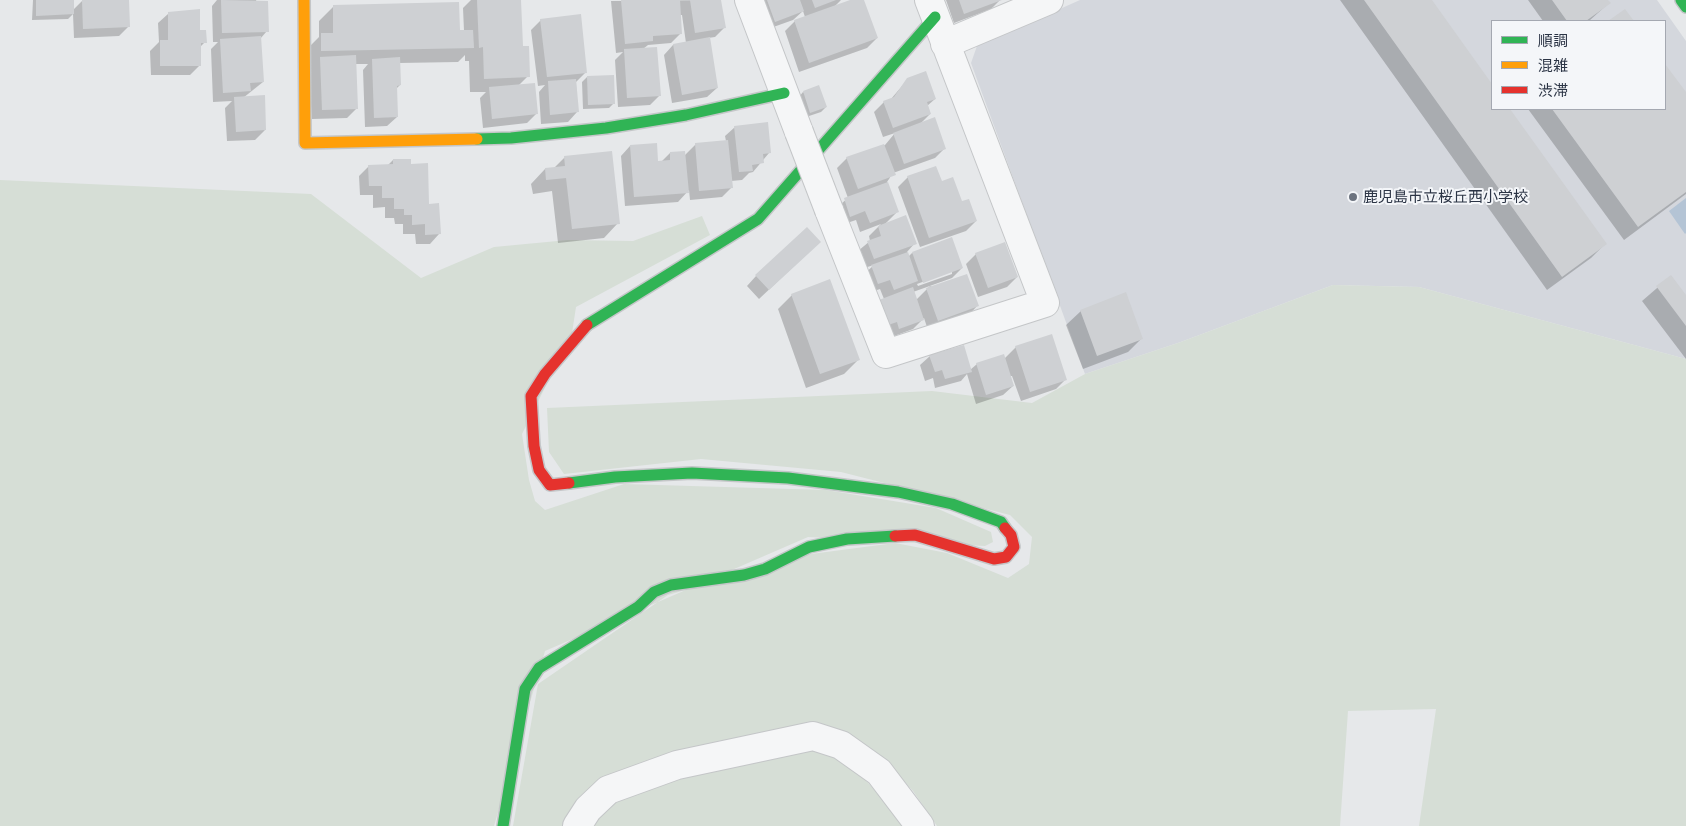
<!DOCTYPE html>
<meta charset="utf-8">
<style>
body{margin:0}
#map{position:relative;width:1686px;height:826px;overflow:hidden;background:#e6e8ea;font-family:Commissioner,"Noto Sans JP",sans-serif}
canvas{display:block}
.legend{position:absolute;left:1491px;top:20px;width:175px;height:90px;box-sizing:border-box;background:#f4f6f9;border:1px solid #a4a8b1;margin:0;padding:6px 9px;list-style:none;font-size:15px;color:#2b3445}
.legend li{display:flex;align-items:center;gap:10px;height:25px}
.legend b{width:25px;border:1px solid #a4a8b1}
</style>
<div id="map">
<canvas width="1686" height="826"></canvas>
<ul class="legend">
<li><b style="height:6px;background:#30b455"></b>順調</li>
<li><b style="height:6px;background:#ff9f0a"></b>混雑</li>
<li><b style="height:6px;background:#e5322d"></b>渋滞</li>
</ul>
</div>
<script>
const g = document.querySelector('canvas').getContext('2d');
g.lineJoin = 'round';
function fillPath(path, color) { g.fillStyle = color; g.fill(path, 'evenodd'); }
const poly = rows => new Path2D(rows.map(r => 'M' + r).join(''));
function trace(path, color, width, dash) { g.strokeStyle = color; g.lineWidth = width; g.lineCap = dash ? 'butt' : 'round'; g.setLineDash(dash || []); g.stroke(path); }
function label(font, color, halo, rows, align = 'center') {
  g.font = font + ' Commissioner,"Noto Sans JP",sans-serif'; g.lineWidth = 4; g.setLineDash([]); g.textBaseline = 'middle'; g.strokeStyle = halo; g.fillStyle = color; for (const [text, x, y, turn = 0] of rows) {
    g.save(); g.translate(x, y); g.rotate((+turn || 0) * Math.PI / 180); g.textAlign = isNaN(turn) ? turn : align; if (halo) g.strokeText(text, 0, 0); g.fillText(text, 0, 0); g.restore();
  }
}
fillPath(poly([
 [1080,0,1657,0,1686,41,1686,359,1419,287,1333,285,1178,343,1085,374,971,63,977,46],
 [1492,21,1665,21,1665,109,1492,109]
]), '#d4d7dd');
fillPath(poly([
 [0,180,311,194,421,278,494,247,568,240,633,241,702,216,710,235,576,307,572,333,522,434,529,480,535,501,545,510,624,484,826,490,936,508,991,532,993,542,985,546,808,537,545,651,494,826,0,826],
 [1333,285,1419,287,1686,359,1686,826,1419,826,1436,709,1348,711,1340,826,937,826,913,791,883,759,826,727,674,754,567,826,513,826,538,684,668,595,811,554,895,543,947,553,1008,578,1029,564,1032,537,1010,515,841,472,701,459,564,474,549,452,547,408,932,391,1032,403,1085,374,1178,343],
 [819,749,847,760,908,826,585,826,614,797,680,774]
]), '#d6ded6');
fillPath(poly([
 [1686,198,1686,233,1685,234,1669,211]
]), '#b4c4d5');
fillPath(poly([
 [33,0,72,0,73,10,83,0,127,0,128,27,119,36,74,38,73,14,68,19,32,20],
 [217,0,256,0,267,31,260,39,263,82,243,98,265,130,255,140,227,141,225,108,232,101,213,102,211,49,218,42,213,42,212,6],
 [471,0,520,0,522,48,528,76,519,85,537,113,527,123,483,128,480,98,486,92,470,92,469,61,465,61,465,55,458,62,399,63,400,85,396,89,397,117,387,126,365,127,363,70,368,64,355,64,357,108,347,118,312,119,307,49,319,37,319,21,333,7,464,31,463,8],
 [720,0,724,28,715,37,708,38,717,88,707,97,672,103,664,55,673,45,686,43,682,15,680,15,681,33,671,43,648,45,643,49,660,95,650,105,618,107,615,60,623,52,616,53,611,1],
 [755,0,841,0,834,7,854,0,863,0,877,38,867,48,799,72,785,31,795,21,805,17,803,11,793,20,765,30],
 [946,0,1000,0,991,9,954,23],
 [1340,0,1431,0,1492,86,1492,109,1508,109,1605,244,1591,258,1547,290],
 [1528,0,1607,0,1609,3,1589,21,1543,21],
 [168,14,199,31,205,42,199,48,200,65,190,75,151,75,150,51,159,42,158,23],
 [541,20,586,72,576,82,577,112,568,122,541,124,539,92,545,85,538,86,531,30],
 [1665,66,1686,95,1686,194,1624,240,1528,109,1665,109],
 [587,77,614,103,609,108,583,109,582,82],
 [908,79,935,99,927,106,930,114,919,125,945,148,935,158,893,173,887,182,897,212,885,224,915,243,907,252,908,257,912,253,962,268,952,278,913,292,916,300,930,286,977,306,968,316,928,330,924,318,913,329,889,338,884,299,880,289,868,293,862,276,874,265,864,268,858,251,870,241,869,236,881,224,860,232,856,220,841,225,835,209,848,198,837,168,847,158,885,145,895,133,883,137,874,112,884,102,891,99],
 [952,271,952,274,918,286,917,284],
 [803,92,826,107,821,112,806,117,799,97],
 [735,127,769,153,753,172,749,173,742,180,731,181,732,187,722,197,690,200,689,190,678,202,625,206,621,156,630,146,657,163,661,162,670,153,685,155,696,144,726,141,725,136],
 [565,157,618,223,604,238,558,243,552,191,533,194,531,184,545,169,553,169],
 [393,160,410,165,428,205,439,234,430,244,416,244,415,234,403,234,403,224,395,224,394,218,385,218,385,207,373,208,373,195,360,195,359,176,369,166,388,165],
 [908,177,941,182,976,221,966,231,920,247,898,187],
 [810,251,759,299,747,286,756,276],
 [976,254,1017,277,1007,287,978,297,966,264],
 [1671,276,1686,297,1686,359,1642,301],
 [792,295,859,359,844,374,806,388,778,309],
 [1081,311,1142,338,1128,352,1083,369,1066,325],
 [1016,347,1065,380,1056,389,1021,401,1012,376,1010,376,1013,386,1003,395,976,404,967,374,961,381,935,388,933,378,925,381,920,365,930,356,970,370,977,364,1004,359]
]), '#0003');
fillPath(poly([
 [36,0,74,0,74,14,36,16],
 [82,0,129,0,130,27,83,29],
 [221,0,268,1,269,32,222,33],
 [477,0,521,0,523,46,529,46,530,77,484,79,483,47,479,48],
 [621,0,680,0,682,34,653,36,653,41,625,44],
 [690,0,721,0,726,28,695,33],
 [767,0,800,0,804,11,775,22],
 [812,0,836,0,815,8],
 [850,0,864,0,878,38,809,63,794,20],
 [959,0,1002,0,964,14],
 [1364,0,1432,0,1492,84,1492,109,1510,109,1607,244,1562,277],
 [1552,0,1608,0,1611,3,1586,21,1567,21],
 [459,2,460,30,473,30,474,48,321,51,321,33,333,33,333,5],
 [200,9,200,30,206,30,207,43,201,43,201,66,160,66,160,40,168,40,168,12],
 [1625,9,1634,21,1608,21],
 [581,14,587,73,547,77,540,19],
 [261,36,264,82,250,83,251,91,223,93,220,39],
 [710,37,718,88,682,95,673,44],
 [657,47,661,96,627,98,624,49],
 [356,55,358,109,322,110,320,57],
 [400,57,401,85,397,86,398,117,374,118,372,59],
 [1665,64,1686,92,1686,192,1638,227,1552,109,1665,109],
 [926,71,936,99,927,102,931,114,893,128,883,101,894,97,907,78],
 [614,75,615,104,588,105,587,76],
 [576,79,579,112,550,115,548,81],
 [535,83,538,114,492,119,489,87],
 [819,85,827,107,810,113,803,91],
 [265,95,266,130,236,132,234,97],
 [935,117,946,149,904,164,893,133],
 [768,122,771,153,763,154,764,163,752,165,753,171,739,172,734,126],
 [728,140,733,188,699,191,695,143],
 [657,143,658,161,670,160,670,152,685,151,689,193,634,197,630,145],
 [884,144,896,175,858,189,846,157],
 [612,151,620,224,572,229,566,178,546,180,545,168,565,166,564,156],
 [393,159,411,159,411,164,428,163,429,204,439,203,441,234,425,235,425,224,412,225,412,215,404,215,404,209,394,209,394,198,382,198,382,186,369,186,368,165,393,164],
 [936,166,942,181,953,177,962,201,969,199,977,221,929,238,907,176],
 [888,182,899,212,870,223,865,211,850,217,844,198],
 [906,215,917,244,874,259,867,241,881,236,878,226],
 [807,227,821,242,769,290,755,275],
 [952,237,963,268,923,283,912,252],
 [1005,242,1018,277,988,288,975,253],
 [908,252,918,281,894,290,890,280,878,284,871,265],
 [967,274,979,306,938,321,926,288],
 [1671,275,1686,295,1686,326,1656,286],
 [830,279,860,360,820,374,791,294],
 [913,287,924,320,899,329,897,322,888,325,879,300],
 [1126,292,1143,339,1097,356,1080,310],
 [1052,334,1067,380,1030,392,1015,346],
 [964,345,972,372,945,379,942,370,935,372,929,355],
 [1004,354,1014,386,986,395,976,363]
]), '#ced0d3');
const street = poly([
 [749,0,799,132],
 [945,44,1049,0],
 [829,210,886,354,1045,303,929,0],
 [577,826,588,809,608,790,677,765,813,736,841,745,879,772,920,826]
]);
const fast = poly([
 [1681,0,1686,7],
 [477,139,511,138,606,128,686,115,784,93],
 [587,325,758,219,935,17],
 [569,483,615,477,692,473,788,478,898,492,952,504,1001,522,1005,528],
 [503,826,525,689,539,668,638,607,654,592,671,585,744,575,765,569,809,547,847,539,895,536]
]);
const slow = poly([
 [304,0,305,143,477,139]
]);
const jam = poly([
 [569,483,550,485,539,470,534,446,531,396,545,374,587,325],
 [895,536,915,535,994,559,1006,557,1014,547,1011,535,1005,528]
]);
trace(street, '#c4c6c8', 30);
trace(fast, '#c4c6c8', 14);
trace(slow, '#c4c6c8', 14);
trace(jam, '#c4c6c8', 14);
trace(street, '#f5f6f7', 28);
trace(fast, '#30b455', 11);
trace(slow, '#ff9f0a', 11);
trace(jam, '#e5322d', 11);
const streetBridge = poly([
 [799,132,829,210]
]);
trace(streetBridge, '#c4c6c8', 30, []);
trace(streetBridge, '#f5f6f7', 28);
for (const [x, y, r, color] of [
 [1353,197,5,"#6c737f"]
]) { const dot = new Path2D(); dot.arc(x, y, r, 0, 2 * Math.PI); g.fillStyle = color; g.fill(dot); trace(dot, '#f4f6f9', 2); }
label('15px', '#2b3445', '#f4f6f9', [
 ["鹿児島市立桜丘西小学校",1363,197]
], 'left');
</script>
